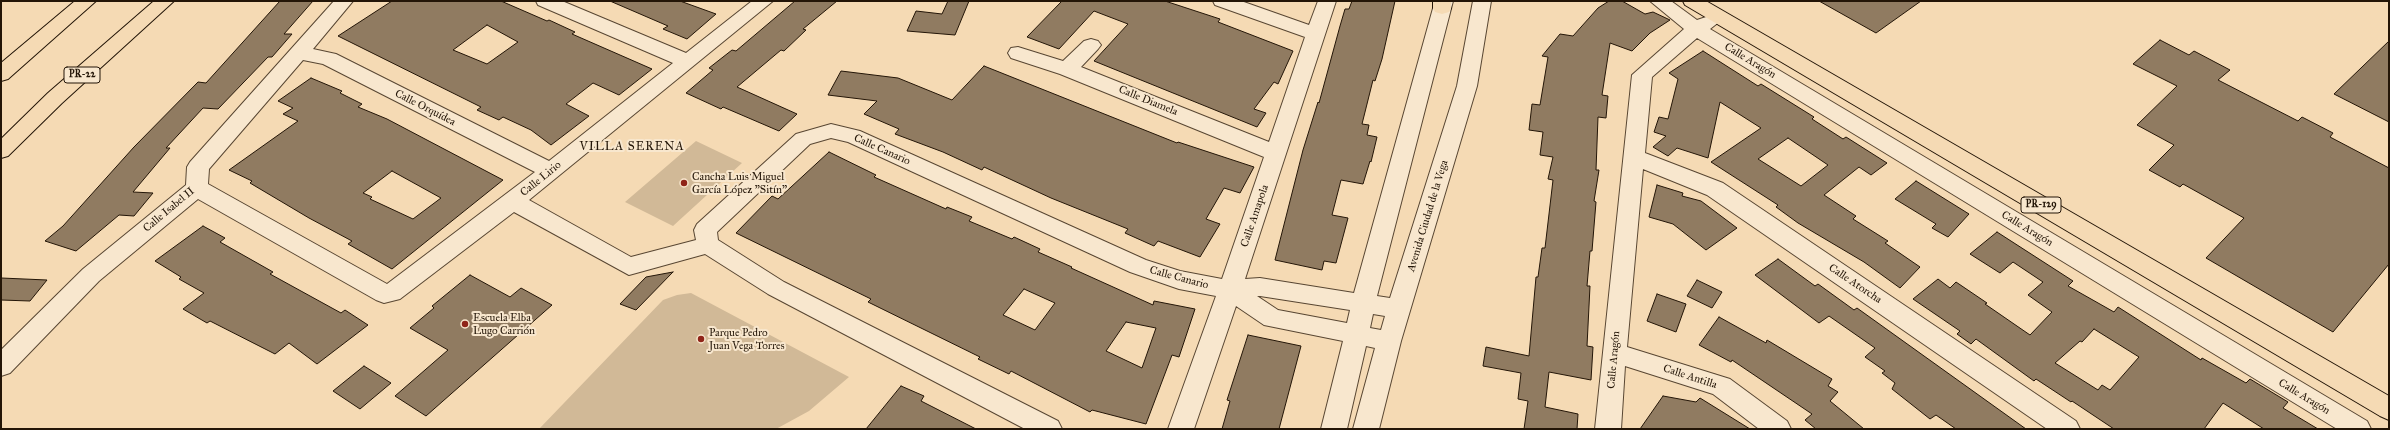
<!DOCTYPE html>
<meta charset="utf-8">
<style>
body{margin:0}
#map{position:relative;width:2390px;height:430px;overflow:hidden;background:#f5dab4;font-family:"IM FELL Great Primer",serif}
canvas{display:block}
.frame{position:absolute;inset:0;border:2px solid #231507;pointer-events:none}
</style>
<div id="map">
<canvas width="2390" height="430"></canvas>
<div class="frame"></div>
</div>
<script>
const g = document.querySelector('canvas').getContext('2d');
g.lineJoin = 'round';
function fillPath(path, color) { g.fillStyle = color; g.fill(path, 'evenodd'); }
const poly = rows => new Path2D(rows.map(r => 'M' + r).join(''));
function trace(path, color, width, dash) { g.strokeStyle = color; g.lineWidth = width; g.lineCap = dash ? 'butt' : 'round'; g.setLineDash(dash || []); g.stroke(path); }
function label(font, color, halo, rows, align = 'center') {
  g.font = font + ' "IM FELL Great Primer",serif'; g.lineWidth = 4; g.setLineDash([]); g.textBaseline = 'middle'; g.strokeStyle = halo; g.fillStyle = color; for (const [text, x, y, turn = 0] of rows) {
    g.save(); g.translate(x, y); g.rotate((+turn || 0) * Math.PI / 180); g.textAlign = isNaN(turn) ? turn : align; if (halo) g.strokeText(text, 0, 0); g.fillText(text, 0, 0); g.restore();
  }
}
fillPath(poly([
 [696,141,742,163,673,226,625,202],
 [691,293,849,377,809,411,776,429,539,429,663,300,677,295]
]), '#d1b997');
const building = poly([
 [280,1,313,1,284,34,292,34,272,57,268,57,218,109,203,108,166,148,170,148,133,192,153,193,134,216,119,215,76,251,45,241,63,226,134,147,198,82,206,83,280,1],
 [392,1,501,1,547,21,549,20,575,32,572,34,652,69,619,95,593,83,566,104,589,116,551,145,531,130,503,117,499,120,477,110,481,107,338,36,392,1],
 [487,25,518,42,487,64,453,50,487,25],
 [610,1,680,1,716,14,687,39,663,29,668,26,610,1],
 [795,1,837,1,803,29,806,30,784,51,781,50,737,87,797,114,779,131,723,107,721,109,686,93,713,70,709,68,732,50,736,51,795,1],
 [948,1,969,1,955,35,907,31,916,11,942,14,948,1],
 [1062,1,1165,1,1220,19,1218,22,1293,51,1278,84,1274,82,1254,109,1266,113,1257,127,1094,61,1128,24,1094,11,1059,49,1027,37,1062,1],
 [1352,1,1395,1,1382,59,1375,81,1373,80,1362,124,1369,125,1367,135,1377,137,1371,162,1370,161,1363,184,1341,180,1332,215,1348,218,1336,263,1324,261,1322,270,1275,260,1303,150,1318,102,1319,103,1340,26,1345,9,1349,9,1352,1],
 [1609,1,1622,1,1645,14,1653,12,1670,20,1650,33,1632,51,1610,43,1602,95,1608,96,1606,118,1598,117,1596,170,1599,170,1594,201,1596,202,1592,251,1590,251,1587,286,1590,286,1587,346,1593,347,1591,380,1549,372,1545,407,1578,414,1577,429,1524,429,1528,401,1518,399,1521,373,1483,366,1486,347,1529,356,1536,277,1538,277,1542,248,1545,248,1553,180,1548,179,1553,157,1540,155,1543,132,1529,130,1532,104,1540,105,1548,57,1542,56,1560,34,1573,36,1598,8,1609,1],
 [1819,1,1921,1,1876,33,1819,1],
 [2160,40,2189,55,2194,51,2230,70,2218,80,2298,121,2302,117,2333,133,2330,137,2389,168,2389,264,2333,332,2206,258,2244,218,2183,184,2180,187,2149,170,2174,145,2137,125,2177,86,2133,64,2160,40],
 [2389,41,2389,122,2334,94,2389,41],
 [1703,51,1758,86,1761,84,1814,117,1812,119,1843,139,1846,137,1887,163,1871,175,1859,167,1824,195,1856,216,1853,219,1888,241,1885,243,1920,267,1900,288,1864,262,1798,223,1776,207,1778,205,1711,162,1761,128,1720,102,1708,158,1677,148,1668,156,1653,147,1666,136,1654,132,1659,117,1668,119,1678,79,1669,73,1703,51],
 [1788,138,1828,165,1801,186,1758,159,1788,138],
 [984,66,1177,143,1178,142,1254,167,1240,193,1224,188,1206,219,1220,224,1200,257,1158,241,1154,246,1125,233,1128,229,1051,198,984,167,982,170,943,152,895,134,899,129,864,114,877,101,828,95,841,71,898,78,952,100,984,66],
 [311,78,342,91,340,93,362,104,358,107,387,119,503,180,392,269,348,244,352,241,309,218,250,183,252,181,229,170,298,121,283,114,293,108,278,101,311,78],
 [392,171,441,198,413,219,370,199,372,197,363,193,392,171],
 [829,152,876,175,874,177,946,209,947,207,972,217,969,221,1012,239,1014,237,1040,249,1038,252,1072,267,1071,268,1153,305,1154,301,1195,309,1179,357,1172,355,1146,424,1092,410,1090,412,1011,371,1009,374,978,359,980,357,868,302,871,299,736,233,772,196,778,199,829,152],
 [1024,289,1055,303,1035,330,1003,315,1024,289],
 [1126,322,1156,328,1142,368,1106,351,1126,322],
 [1916,181,1969,214,1948,237,1932,228,1936,224,1895,199,1916,181],
 [1657,185,1683,193,1682,196,1701,201,1737,228,1706,250,1673,224,1649,217,1657,185],
 [203,226,225,238,220,242,273,272,270,274,341,313,345,310,368,325,317,364,289,343,275,354,210,321,207,323,183,309,204,293,179,279,181,277,155,261,203,226],
 [1997,232,2073,281,2068,286,2114,312,2118,307,2201,360,2202,358,2246,383,2250,379,2288,402,2283,408,2318,429,2264,429,2223,403,2204,429,2114,429,2072,401,2071,402,2036,379,2034,381,1976,339,1971,344,1957,334,1960,331,1913,299,1938,279,1950,288,1956,282,1987,303,1985,304,2030,335,2052,312,2028,295,2043,282,2013,262,2000,273,1970,254,1997,232],
 [2094,329,2139,357,2110,390,2102,385,2098,390,2055,363,2080,341,2082,342,2094,329],
 [1778,259,1815,286,1818,284,1854,310,1857,308,2026,429,1956,429,1936,415,1930,419,1892,389,1895,383,1882,373,1885,371,1865,357,1875,348,1829,316,1819,323,1755,275,1778,259],
 [673,272,636,310,620,304,646,277,673,272],
 [470,275,510,297,521,288,552,305,426,416,395,396,448,350,410,328,434,308,432,306,470,275],
 [1,278,47,280,30,301,1,300,1,278],
 [1697,280,1722,292,1712,308,1687,296,1697,280],
 [1657,294,1686,304,1676,332,1647,321,1657,294],
 [1719,317,1766,343,1767,340,1832,379,1828,386,1838,392,1830,401,1864,429,1816,429,1805,420,1812,414,1732,360,1731,362,1699,345,1719,317],
 [1248,335,1301,346,1279,429,1222,429,1230,401,1227,400,1248,335],
 [364,366,391,383,360,409,333,391,364,366],
 [901,386,924,396,921,401,976,429,866,429,901,386],
 [1663,396,1696,402,1700,398,1750,429,1640,429,1663,396]
]);
fillPath(building, '#907b61');
trace(building, '#231507', 1);
const minor = poly([
 [334,1,353,1,313,49,336,54,549,161,673,63,538,5,536,1,562,1,686,53,752,1,773,1,529,200,631,257,696,240,694,230,697,224,796,134,831,124,860,131,1146,260,1180,271,1222,279,1264,157,1060,74,1011,58,1008,53,1011,48,1018,47,1063,61,1084,41,1091,39,1098,41,1101,45,1098,49,1081,67,1269,142,1305,37,1215,5,1213,1,1241,1,1309,25,1318,1,1336,1,1245,279,1260,278,1354,293,1435,1,1453,1,1377,296,1390,298,1457,86,1473,1,1491,1,1477,86,1401,341,1379,429,1353,429,1375,348,1366,346,1347,429,1321,429,1343,341,1264,325,1236,306,1194,429,1168,429,1216,296,1179,289,1130,272,848,142,831,138,810,144,717,232,718,240,784,282,1058,421,1062,429,1025,429,768,294,705,254,629,275,514,212,400,299,384,303,376,300,198,199,99,281,10,373,1,376,1,350,83,269,186,185,187,167,190,162,334,1],
 [303,60,323,64,535,172,387,284,208,184,209,169,303,60],
 [1257,296,1260,296,1350,310,1347,323,1278,310,1257,296],
 [1373,314,1385,316,1381,330,1370,328,1373,314],
 [1650,1,1671,1,1697,20,1709,16,1716,18,1719,22,1710,29,2367,421,2371,429,2337,429,1697,38,1652,77,1645,153,1723,183,2076,421,2080,429,2047,429,1707,195,1643,169,1627,347,1730,379,1787,421,1791,429,1759,429,1713,394,1625,366,1621,429,1595,429,1632,75,1684,29,1650,1]
]);
const major = poly([
 [1433,1,1451,1,1451,8,1449,12,1442,14,1435,12,1433,8,1433,1],
 [1683,1,1706,1,2389,396,2389,420,2380,416,1685,5,1683,1]
]);
const highway = poly([
 [75,1,96,1,8,79,1,81,1,63,75,1],
 [154,1,174,1,62,103,8,156,1,158,1,139,48,93,154,1]
]);
trace(minor, '#584632', 2);
trace(major, '#231507', 2);
trace(highway, '#231507', 2);
fillPath(minor, '#f8e7ce');
fillPath(major, '#f5dab4');
fillPath(highway, '#f5dab4');
for (const [x, y, r, color] of [
 [684,183,4,"#8f2418"],
 [465,324,4,"#8f2418"],
 [701,339,4,"#8f2418"]
]) { const dot = new Path2D(); dot.arc(x, y, r, 0, 2 * Math.PI); g.fillStyle = color; g.fill(dot); trace(dot, '#f8e7ce', 1.5); }
for (const [x, y, w] of [
 [82,75,36],
 [2041,205,40]
]) { const box = new Path2D(); box.roundRect(x - w / 2, y - 8, w, 16, 3); g.fillStyle = '#f8e7ce'; g.fill(box); trace(box, '#231507', 1); }
label('bold 10px', '#231507', null, [
 ["PR-22",82,75],
 ["PR-129",2041,205]
]);
label('11px', '#231507', '#f8e7ce', [
 ["Calle Aragón",1750,61,31],
 ["Calle Diamela",1148,101,22],
 ["Calle Orquídea",425,108,27],
 ["Calle Canario",882,150,24],
 ["Calle Lirio",541,179,-39],
 ["Calle Isabel II",169,210,-40],
 ["Calle Amapola",1255,216,-71],
 ["Avenida Ciudad de la Vega",1428,216,-73],
 ["Calle Aragón",2027,229,31],
 ["Calle Canario",1179,278,15],
 ["Calle Atorcha",1855,284,34],
 ["Calle Aragón",1614,360,-85],
 ["Calle Antilla",1690,377,18],
 ["Calle Aragón",2304,397,31]
]);
label('11px', '#231507', '#f8e7ce', [
 ["Cancha Luis Miguel",692,177],
 ["García López \"Sitín\"",692,190],
 ["Escuela Elba",473,318],
 ["Lugo Carrión",473,331],
 ["Parque Pedro",709,333],
 ["Juan Vega Torres",709,346]
], 'left');
g.letterSpacing = '1px';
label('12px', '#231507', '#f8e7ce', [
 ["VILLA SERENA",632,147]
]);
g.letterSpacing = '0px';
</script>
